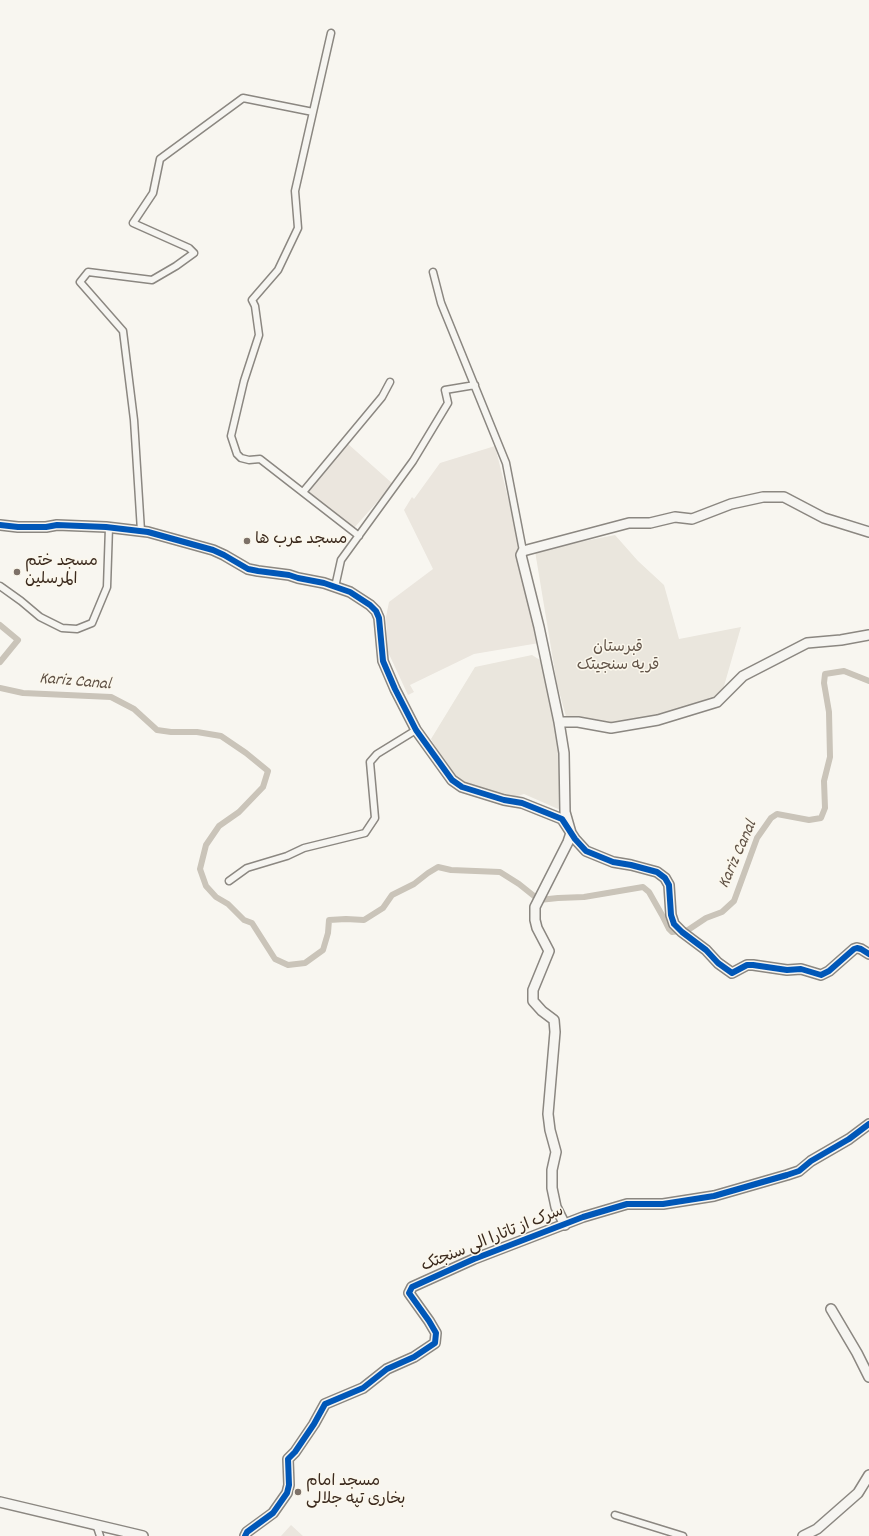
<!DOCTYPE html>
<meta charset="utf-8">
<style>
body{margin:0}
canvas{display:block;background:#f8f6f0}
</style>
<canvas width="869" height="1536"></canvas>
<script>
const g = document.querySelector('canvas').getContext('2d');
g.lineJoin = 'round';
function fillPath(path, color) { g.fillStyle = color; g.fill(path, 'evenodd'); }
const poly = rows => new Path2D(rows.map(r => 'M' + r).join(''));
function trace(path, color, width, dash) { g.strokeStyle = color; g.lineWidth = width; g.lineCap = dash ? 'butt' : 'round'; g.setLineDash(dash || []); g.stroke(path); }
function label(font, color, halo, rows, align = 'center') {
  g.font = font + ' Dekko,"Playpen Sans Arabic",sans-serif'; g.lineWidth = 3; g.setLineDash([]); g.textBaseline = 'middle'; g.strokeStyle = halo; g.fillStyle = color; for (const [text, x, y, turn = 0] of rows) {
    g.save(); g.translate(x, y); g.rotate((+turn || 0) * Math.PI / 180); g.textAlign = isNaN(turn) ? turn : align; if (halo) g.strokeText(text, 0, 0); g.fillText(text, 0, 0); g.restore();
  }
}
fillPath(poly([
 [347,443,393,484,354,528,309,493,309,489],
 [495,446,510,506,539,643,474,654,410,685,414,692,408,695,388,652,386,617,389,602,433,569,404,510,412,497,414,499,440,463],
 [291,1525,303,1536,281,1536]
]), '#ebe6de');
fillPath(poly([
 [615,535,638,561,664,585,679,639,741,627,722,693,698,705,619,726,567,720,557,684,535,551],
 [532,655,540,660,566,744,565,812,524,794,511,798,468,786,450,773,431,739,475,667]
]), '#eae6dd');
trace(poly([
 [0,625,18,640,0,662],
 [0,688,23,693,111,697,134,709,157,730,171,732,197,732,221,736,246,753,268,771,263,787,239,812,219,826,206,845,200,869,206,886,216,897,228,904,244,920,252,923,275,959,288,965,305,963,323,950,328,933,329,920,346,919,364,920,383,908,392,895,414,884,428,873,438,867,451,870,500,872,519,884,539,900,558,898,584,897,643,887,649,892,662,915,669,929,672,932,688,930,706,918,722,912,734,901,757,838,771,818,777,814,809,820,821,818,825,808,824,781,830,757,829,712,824,683,825,674,844,671,869,681]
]), '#cac4b9', 6);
const street = poly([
 [331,33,295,191,298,228,278,270,252,300,255,306,259,335,244,381,231,436,237,454,241,458,249,460,260,459,359,536],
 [433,272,441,303,506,463,523,551],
 [303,492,382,397,390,382],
 [141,531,134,420,123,331,80,282,88,272,152,280,176,266,194,253,189,248,133,223,153,193,160,159,243,98,313,112],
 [0,586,21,601,40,617,62,628,77,629,92,623,107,587,109,527],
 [335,587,341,560,413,461,448,403,445,390,475,385],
 [229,881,247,868,287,856,304,848,365,833,375,818,370,762,377,754,416,730],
 [615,1515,683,1536],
 [96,1524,100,1536]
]);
const secondary = poly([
 [0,525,18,527,46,527,57,525,106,527,148,532,213,550,224,555,248,569,258,571,289,575,298,578,324,583,350,592,370,605,376,611,379,618,383,661,395,689,416,730,452,780,462,787,504,800,522,803,562,819,575,839,586,851,613,862,631,865,657,872,665,878,669,885,671,915,674,924,682,932,706,950,718,963,732,973,747,965,753,965,787,970,801,969,821,975,829,971,854,949,857,948,861,949,869,954],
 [559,722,578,722,611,728,658,720,717,702,743,676,807,643,841,640,869,635],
 [565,1225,556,1207,552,1188,552,1170,556,1152,550,1130,548,1114,555,1032,554,1020,542,1011,533,1001,533,990,549,951,537,928,535,920,535,907,568,842,571,833,565,812,564,753,559,722,539,627,521,555,523,551,629,523,650,523,675,517,692,519,731,504,763,497,784,497,824,518,869,532],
 [831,1309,857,1353,869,1377],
 [0,1502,143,1536],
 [245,1536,247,1532,273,1513,287,1493,289,1485,288,1459,295,1452,314,1424,325,1404,363,1388,387,1369,414,1357,435,1343,436,1333,429,1321,409,1293,412,1287,474,1259,583,1217,627,1204,663,1204,714,1196,787,1175,799,1171,811,1161,849,1139,869,1124],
 [803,1536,817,1529,858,1493,869,1475]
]);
trace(street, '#8b8781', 9);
trace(secondary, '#8b8781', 12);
trace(street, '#f6f5f1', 6);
trace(secondary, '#f6f5f1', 9);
trace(poly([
 [0,525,18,527,46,527,57,525,106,527,148,532,213,550,224,555,248,569,258,571,289,575,298,578,324,583,350,592,370,605,376,611,379,618,383,661,395,689,416,730,452,780,462,787,504,800,522,803,562,819,575,839,586,851,613,862,631,865,657,872,665,878,669,885,671,915,674,924,682,932,706,950,718,963,732,973,747,965,753,965,787,970,801,969,821,975,829,971,854,949,857,948,861,949,869,954],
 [245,1536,247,1532,273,1513,287,1493,289,1485,288,1459,295,1452,314,1424,325,1404,363,1388,387,1369,414,1357,435,1343,436,1333,429,1321,409,1293,412,1287,474,1259,583,1217,627,1204,663,1204,714,1196,787,1175,799,1171,811,1161,849,1139,869,1124]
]), '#0057b8', 6);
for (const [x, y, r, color] of [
 [247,541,4,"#7d7168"],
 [17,572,4,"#7d7168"],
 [298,1492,4,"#7d7168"]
]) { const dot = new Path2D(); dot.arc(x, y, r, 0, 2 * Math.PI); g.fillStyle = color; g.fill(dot); trace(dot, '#fbf7ec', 1.5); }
label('16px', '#3b2a1e', '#fbf7ec', [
 ["مسجد عرب ها",255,541],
 ["مسجد ختم",25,563],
 ["المرسلین",25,581],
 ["مسجد امام",306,1483],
 ["بخاری تپه جلالی",306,1501]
], 'left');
label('16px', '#64564a', '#fbf7ec', [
 ["قبرستان",618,649],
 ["قریه سنجیتک",618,667]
]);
label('16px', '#3b2a1e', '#fbf7ec', [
 ["سرک از تاتارا الی سنجتک",493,1240,-22]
]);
label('italic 17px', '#605246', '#fbf7ec', [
 ["Kariz Canal",75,683,5],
 ["Kariz Canal",739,855,-66]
]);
</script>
